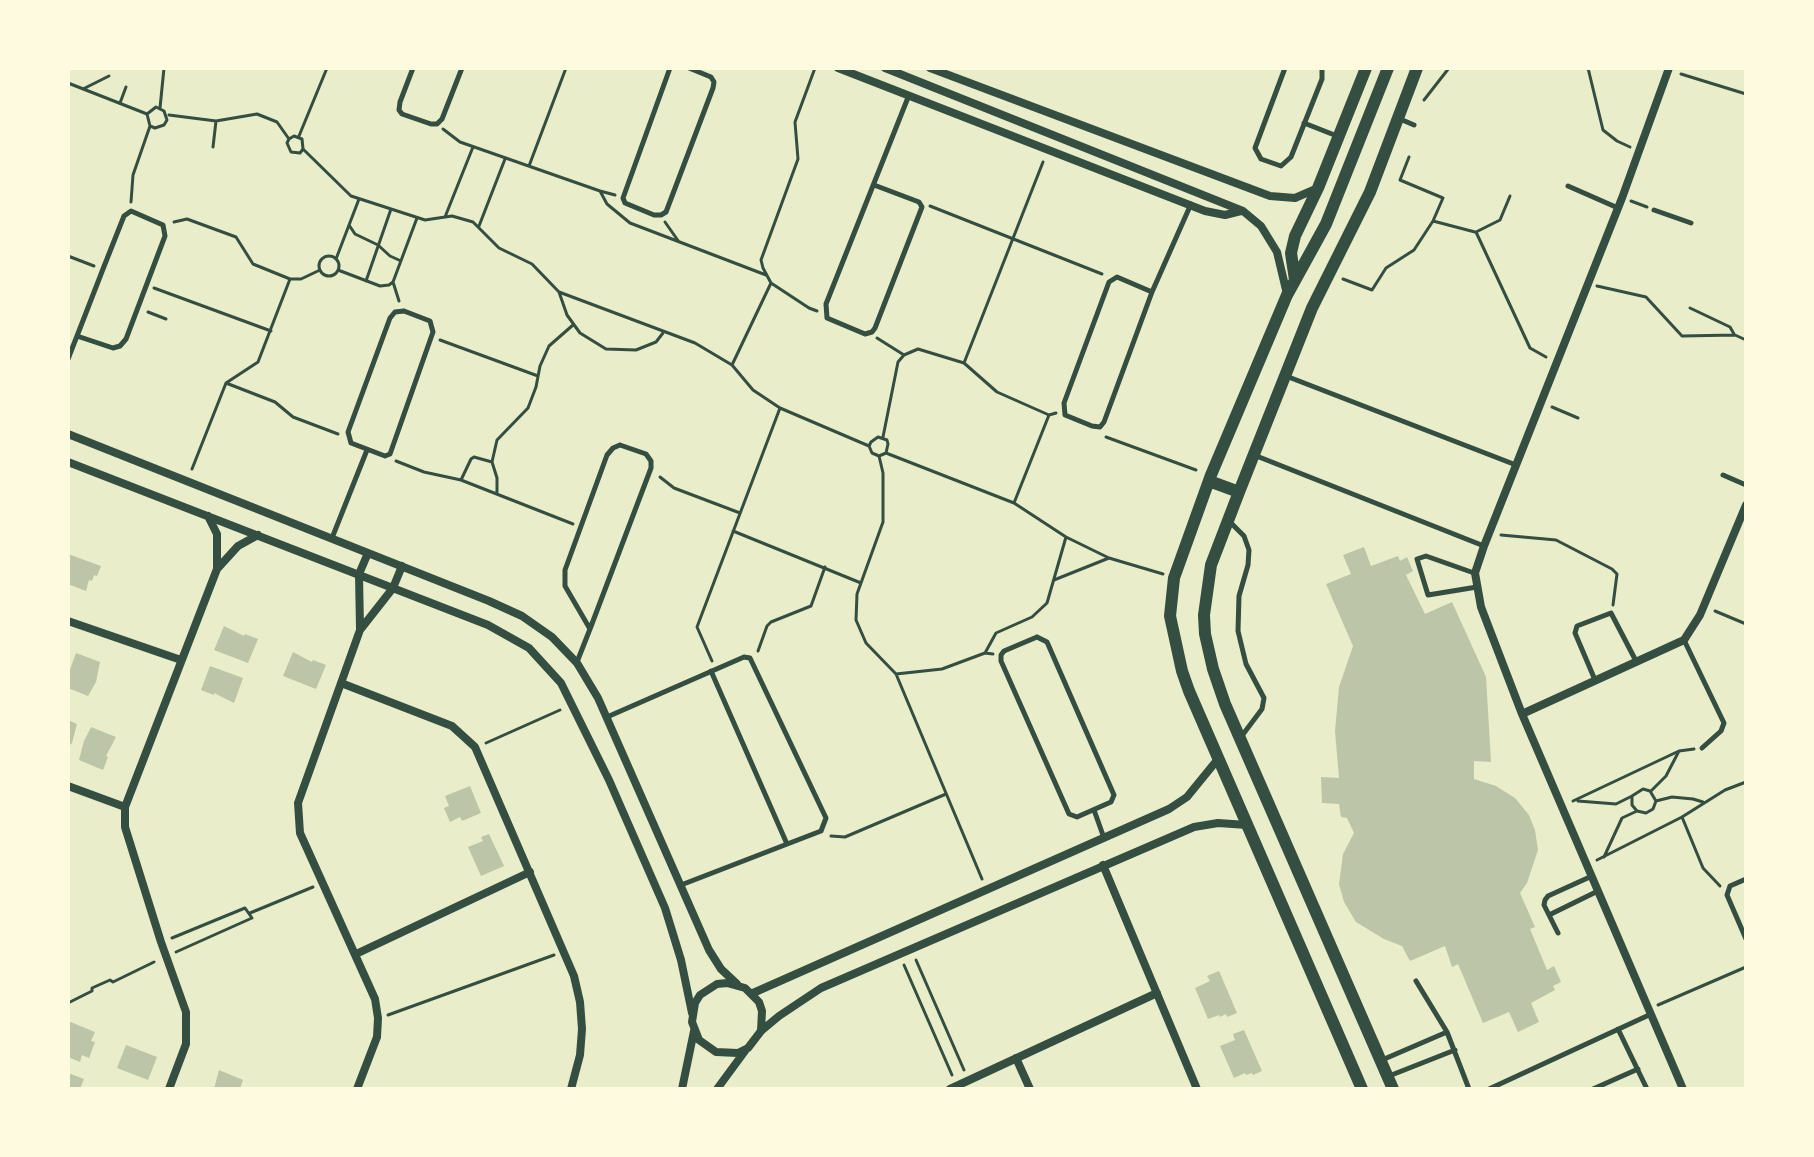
<!DOCTYPE html>
<style>
body{margin:0}
#map{position:relative;width:1814px;height:1157px;overflow:hidden;background:#e9edc9;font-family:"Space Grotesk",sans-serif}
canvas{display:block}
.frame{position:absolute;inset:0;border:70px solid #fefae0;pointer-events:none}
</style>
<div id="map">
<canvas width="1814" height="1157"></canvas>
<div class="frame"></div>
</div>
<script>
const g = document.querySelector('canvas').getContext('2d');
g.lineJoin = 'round';
function fillPath(path, color) { g.fillStyle = color; g.fill(path, 'evenodd'); }
const poly = rows => new Path2D(rows.map(r => 'M' + r).join(''));
function trace(path, color, width, dash) { g.strokeStyle = color; g.lineWidth = width; g.lineCap = dash ? 'butt' : 'round'; g.setLineDash(dash || []); g.stroke(path); }
fillPath(poly([
 [1364,547,1371,566,1398,556,1400,561,1407,557,1413,571,1406,575,1425,614,1452,602,1486,677,1491,762,1474,761,1474,779,1496,786,1515,798,1529,815,1535,830,1538,850,1527,883,1520,893,1535,927,1530,929,1547,970,1554,966,1561,982,1553,986,1555,990,1531,1003,1539,1022,1518,1032,1509,1012,1483,1023,1458,964,1452,967,1445,946,1410,961,1402,946,1384,939,1356,922,1344,902,1339,884,1343,854,1354,833,1347,818,1341,817,1339,804,1322,803,1321,777,1339,778,1335,731,1339,687,1353,646,1326,584,1351,574,1343,555],
 [68,554,101,566,97,576,94,575,92,581,89,580,86,591,68,584],
 [224,626,244,636,245,634,258,639,248,663,214,650],
 [293,652,312,662,313,660,326,665,316,689,283,676],
 [76,653,100,662,96,682,88,696,68,688,68,675],
 [210,666,243,678,234,703,214,693,214,695,201,690],
 [68,720,77,724,72,743,68,747],
 [91,727,116,737,106,756,108,757,103,770,79,760,84,741],
 [470,786,481,813,462,821,460,817,450,822,444,808,449,806,445,796],
 [489,834,504,866,481,876,468,847,483,841,481,837],
 [1219,971,1237,1013,1227,1017,1226,1014,1220,1017,1219,1015,1208,1019,1195,988,1210,981,1207,976],
 [68,1021,95,1032,91,1041,95,1042,89,1058,82,1055,80,1062,68,1057],
 [1244,1030,1262,1071,1253,1075,1252,1073,1246,1075,1245,1073,1234,1078,1220,1046,1235,1040,1233,1034],
 [126,1045,157,1057,148,1080,117,1068],
 [219,1070,243,1080,240,1089,214,1089],
 [71,1074,84,1079,80,1089,68,1089,68,1075]
]), '#bcc5a7');
trace(poly([
 [815,68,795,122,798,159,761,260,763,268,771,283,809,308,817,311],
 [1588,68,1603,130,1617,141,1630,147],
 [1681,74,1746,94],
 [68,83,147,114],
 [83,89,109,76],
 [1424,100,1449,68],
 [120,103,126,87],
 [160,108,164,68],
 [169,115,216,121,257,114,277,122,289,139],
 [443,129,460,142,600,191,607,204,630,223,766,275],
 [299,136,327,68],
 [213,147,216,121],
 [303,149,300,153,291,152,287,143,289,139,294,136,302,139,303,149,351,196,425,220,452,216,473,222,499,248,532,264,559,292,695,343,732,365,753,390,780,408,869,446],
 [1409,157,1400,180,1443,198,1433,221],
 [529,166,566,68],
 [600,191,615,195],
 [1510,196,1500,220,1476,232,1530,348,1546,357],
 [1631,201,1647,207],
 [131,202,133,175,150,126,147,114,156,107,164,111,167,120,164,125,155,128,150,126],
 [930,206,1102,274],
 [445,217,473,147],
 [174,222,187,219,236,237,253,264,290,279,301,279,320,270],
 [665,222,679,242],
 [349,225,355,234,378,245,390,256,401,261],
 [479,226,505,159],
 [68,256,94,266],
 '319 266a10 10 0 1 1 20 0a10 10 0 1 1-20 0Z',
 [336,259,359,199],
 [338,270,380,286,389,285,393,282,417,218],
 [1343,279,1372,290,1386,268,1414,250,1433,221,1475,232],
 [366,281,391,209],
 [393,282,399,301],
 [1597,286,1646,297,1682,336,1735,335,1746,340],
 [154,288,271,331],
 [559,292,567,315,580,333,606,349,636,350,656,342,663,333],
 [1690,308,1730,327,1734,334],
 [148,312,166,319],
 [877,338,904,355],
 [440,340,538,376],
 [964,363,1043,162],
 [732,365,771,283],
 [226,383,275,402,293,417,338,434],
 [1552,407,1578,418],
 [883,437,898,362,904,355,918,349,964,363,997,392,1049,415,1056,413],
 [1106,437,1196,470],
 [886,453,1014,503,1066,537,1109,558,1163,574],
 [879,456,886,453,888,444,887,440,878,437,871,442,869,446,872,453,879,456,883,473,883,522,857,594,856,620,866,643,896,674,982,879],
 [396,461,424,472,461,480,573,524],
 [192,469,226,383,258,362,290,279],
 [660,477,674,488,740,513],
 [461,480,471,459,474,457,492,462],
 [497,494,497,478,492,462,497,440,528,408,536,387,540,366,549,346,573,325],
 [1014,503,1049,415],
 [733,531,861,583],
 [1501,535,1556,540,1612,569,1617,574,1613,605],
 [1054,580,1109,558],
 [1715,611,1746,624],
 [758,651,767,626,771,622,811,606,825,567],
 [985,653,996,633,1032,617,1047,603,1066,537],
 [712,661,697,627,780,408],
 [896,674,942,669,985,653,993,654],
 [486,743,560,710],
 [1652,790,1666,776,1679,751],
 [1573,801,1679,751,1694,749],
 [1578,801,1616,804,1632,796],
 [1656,801,1650,791,1643,789,1632,796,1632,805,1637,811,1646,813,1653,809,1656,801,1672,797,1693,799,1703,802],
 [1682,817,1703,868,1720,886],
 [831,836,845,837,946,794],
 [1604,857,1622,818,1637,811],
 [1597,860,1682,817,1725,790,1746,782],
 [250,913,313,887],
 [172,938,245,908,252,918,176,952],
 [916,960,964,1070],
 [904,965,952,1075],
 [68,1003,92,991,92,988,110,980,113,982,154,962],
 [1658,1005,1746,967],
 [388,1015,554,955]
]), '#344e41', 3);
trace(poly([
 [413,68,400,102,399,110,402,114,431,124,437,124,442,119,462,68],
 [670,68,623,198,625,203,654,215,661,215,666,212,713,88,714,82,711,77,689,68],
 [1285,68,1255,148,1261,159,1281,166,1291,157,1322,79,1322,68],
 [1400,119,1414,125],
 [1304,123,1337,136],
 [874,185,919,202,922,207,875,328,872,332,865,334,827,318,826,304,909,95],
 [1568,186,1618,208],
 [1654,210,1691,223],
 [1152,292,1117,277,1109,282,1064,403,1065,415,1092,426,1100,427,1104,422,1152,292,1191,204],
 [404,311,430,321,433,332,390,454,385,456,351,443,348,432,390,318,395,312,404,311],
 [68,359,77,336,103,269,124,216,131,211,163,225,165,236,126,339,120,346,113,348,77,336],
 [1286,376,1516,465],
 [620,445,646,454,651,461,651,468,590,629,565,586,565,570,607,455,613,448,620,445],
 [1254,455,1484,546],
 [1723,475,1746,485],
 [1229,521,1244,536,1249,550,1248,565,1239,596,1238,631,1246,664,1264,698,1262,709,1241,737],
 [332,538,367,450],
 [1474,573,1426,556,1417,559,1428,595,1477,587],
 [1037,637,1047,642,1114,795,1111,802,1077,817,1069,814,1001,661,1001,655,1004,651,1037,637],
 [1684,640,1724,723,1721,731,1702,748],
 [577,662,590,629],
 [711,671,787,844],
 [1595,680,1575,633,1577,626,1611,613,1636,661],
 [607,717,744,657,750,658,826,818,821,831,681,885],
 [1094,810,1104,838],
 [1746,879,1730,886,1727,895,1746,939],
 [1549,915,1598,891],
 [1558,933,1544,905,1545,900,1548,896,1592,876],
 [1416,981,1447,1032,1469,1089],
 [1618,1029,1647,1089],
 [1382,1060,1447,1032],
 [1389,1076,1455,1050],
 [1489,1089,1649,1015],
 [1593,1089,1638,1069]
]), '#344e41', 5);
trace(poly([
 [838,68,1205,211,1225,215,1241,211],
 [885,68,1243,211,1261,226,1277,252,1287,294],
 [930,68,1270,196,1295,198,1318,188],
 [1669,68,1622,198,1484,546,1475,573,1481,607,1522,714,1683,1089],
 [68,434,489,601,522,616,552,637,577,663,598,698,709,950,721,969,737,984],
 [68,462,488,625,529,648,561,683,609,780,665,908,681,960,692,1013],
 [208,516,217,534,217,568],
 [68,621,181,660],
 [360,629,359,574,368,553],
 [341,683,452,726,475,747,574,976,580,1002,582,1029,580,1055,571,1089],
 [1522,714,1684,640,1700,615,1746,505],
 [68,786,125,807],
 [1103,865,1197,1089],
 [356,954,530,872],
 [753,993,1169,809,1187,797,1218,759],
 [761,1031,762,1011,759,1002,745,988,727,983,717,984,700,995,695,1003,692,1022,699,1040,716,1052,738,1053,748,1048,761,1031,779,1016,821,988,1194,827,1218,823,1247,825],
 [1016,1058,1030,1089],
 [169,1089,186,1044,186,1012,161,942,130,843,125,827,125,807,217,569,238,546,258,535],
 [357,1089,377,1037,378,1018,375,999,300,833,298,803,360,630,393,588,402,566],
 [682,1089,694,1031],
 [717,1089,745,1051],
 [950,1089,1157,993]
]), '#344e41', 8);
trace(poly([
 [1295,280,1291,253,1295,236,1318,188,1366,68],
 [1209,481,1239,492],
 [1362,1089,1189,691,1182,671,1170,616,1174,578,1211,475,1287,295,1326,224,1388,68],
 [1393,1089,1225,704,1213,669,1205,634,1204,615,1211,565,1239,492,1312,308,1370,192,1417,68]
]), '#344e41', 12);
</script>
